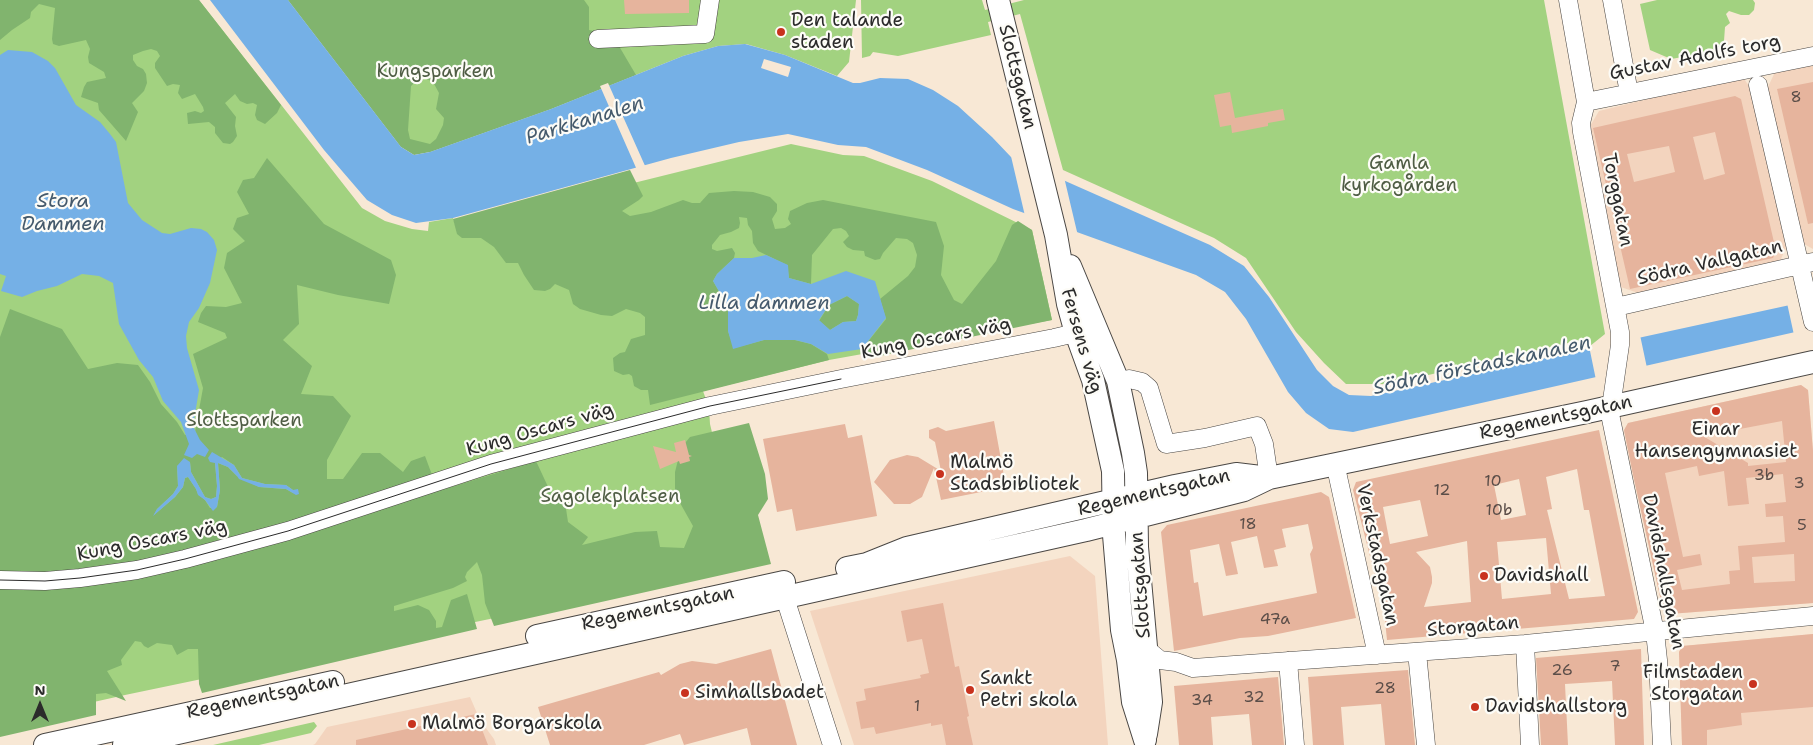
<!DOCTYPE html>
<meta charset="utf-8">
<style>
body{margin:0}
#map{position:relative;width:1813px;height:745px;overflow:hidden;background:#f8e8d5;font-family:"Shantell Sans",sans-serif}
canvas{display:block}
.north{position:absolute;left:15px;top:680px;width:50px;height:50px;-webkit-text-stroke:4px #fdfcf7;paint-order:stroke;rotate:0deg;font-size:14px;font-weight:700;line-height:20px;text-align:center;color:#2b2b2b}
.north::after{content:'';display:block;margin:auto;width:18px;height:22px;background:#2b2b2b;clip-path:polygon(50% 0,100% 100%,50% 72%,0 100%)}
</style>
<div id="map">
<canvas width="1813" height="745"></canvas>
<div class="north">N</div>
</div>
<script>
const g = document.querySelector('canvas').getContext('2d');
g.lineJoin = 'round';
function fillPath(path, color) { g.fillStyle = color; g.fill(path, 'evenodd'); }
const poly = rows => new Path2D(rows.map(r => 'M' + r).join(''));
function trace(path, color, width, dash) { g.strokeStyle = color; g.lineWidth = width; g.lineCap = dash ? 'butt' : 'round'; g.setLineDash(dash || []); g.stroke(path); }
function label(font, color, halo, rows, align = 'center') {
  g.font = font + ' "Shantell Sans",sans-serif'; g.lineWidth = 4.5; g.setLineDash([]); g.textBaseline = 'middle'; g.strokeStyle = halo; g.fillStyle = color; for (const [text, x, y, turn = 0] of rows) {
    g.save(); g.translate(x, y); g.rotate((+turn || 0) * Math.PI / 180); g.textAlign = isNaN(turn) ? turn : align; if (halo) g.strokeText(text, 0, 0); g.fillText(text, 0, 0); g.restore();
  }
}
fillPath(poly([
 [1813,62,1813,249,1804,244,1766,91,1776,70],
 [1742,76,1754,93,1786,248,1779,263,1638,293,1618,286,1586,133,1599,111],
 [1801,385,1808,390,1813,451,1813,603,1669,614,1663,610,1624,431,1628,423],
 [1070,556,1095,576,1108,745,854,745,810,611],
 [1813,634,1813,745,1682,745,1679,652,1683,646],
 [470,697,480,720,494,739,496,745,313,745,315,744,327,727]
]), '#f3d4be');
fillPath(poly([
 [0,0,199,0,362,208,385,221,412,229,428,231,429,222,453,218,456,227,791,144,843,155,864,156,932,181,1032,230,1052,320,829,360,703,391,709,408,710,424,744,566,125,695,0,723],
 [288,0,856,0,849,62,837,76,785,55,746,44,718,46,683,56,551,109,430,152,401,147],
 [861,0,982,0,985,10,1024,0,1544,0,1605,334,1590,346,1581,340,1389,384,1346,384,1324,363,1296,332,1246,258,1214,238,1063,170,1020,14,988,22,991,35,898,56,873,52,870,56,862,58],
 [1657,0,1753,0,1755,3,1754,10,1749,15,1741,15,1729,11,1726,14,1730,23,1725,27,1724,41,1721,47,1706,53,1671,59,1650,50,1640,4],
 [314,722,317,726,311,733,259,745,213,745]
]), '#a2d280');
fillPath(poly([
 [0,0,199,0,281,105,277,113,265,124,257,120,255,115,257,105,253,103,247,104,240,101,235,94,225,103,236,117,235,126,237,136,233,142,230,144,223,143,215,133,215,127,209,122,188,124,187,113,195,111,201,113,204,111,203,107,195,94,182,99,178,93,180,85,173,84,167,86,155,68,155,63,160,56,157,51,151,49,143,51,133,55,133,60,137,66,143,69,146,74,147,83,144,91,132,103,138,112,126,141,99,110,98,103,81,97,84,87,87,82,106,78,104,72,89,63,88,57,90,49,86,40,59,46,53,44,52,39,55,8,39,4,31,12,30,18,12,30,0,40],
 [288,0,584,0,589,7,589,30,603,33,616,41,636,75,551,109,430,152,414,155,401,147],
 [421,76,433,82,439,93,436,109,444,118,443,125,436,139,430,144,410,139,408,130,411,86],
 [267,158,324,224,391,260,396,275,389,304,338,295,297,285,299,324,283,340,312,366,301,394,333,396,351,416,327,460,327,479,343,479,362,453,380,453,403,472,411,461,425,456,438,491,536,461,550,491,565,502,568,522,588,537,582,545,635,532,657,531,660,547,684,548,693,526,675,494,675,472,681,448,690,437,749,423,765,474,768,499,758,515,771,564,494,626,485,603,482,575,477,562,467,572,465,577,467,581,453,588,394,606,394,611,418,605,429,610,436,621,436,628,442,627,451,600,467,594,477,629,202,693,199,684,198,649,188,649,177,655,172,645,157,643,148,648,144,646,141,642,135,641,121,660,122,665,107,671,126,701,106,693,96,694,96,715,0,737,0,337,10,309,62,329,88,369,117,363,138,365,150,382,161,404,177,422,185,435,195,432,203,388,193,354,227,338,225,333,198,322,201,313,206,306,226,307,242,303,224,268,227,253,245,241,233,229,237,218,249,214,237,192,243,180,254,178],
 [222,457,234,465,242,478,265,484,286,485,293,490,293,493,286,489,259,487,237,476,228,467,218,463,220,490,217,507,210,508,205,500,198,494,196,489,188,477,185,478,183,487,175,497,154,515,157,509,173,494,178,486,177,466,190,462,191,472,205,497,211,499,216,497,217,486,215,463],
 [630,170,643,196,639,200,622,211,630,216,651,212,683,200,692,203,700,203,709,193,734,191,753,192,770,197,777,204,777,211,772,219,775,229,785,228,791,224,788,219,790,211,807,203,823,200,936,222,944,246,941,275,954,300,962,304,996,261,1012,225,1018,221,1032,230,1052,320,875,357,862,349,886,319,880,299,908,276,915,267,917,255,913,243,907,239,896,238,883,253,880,259,875,260,865,256,864,251,853,250,847,247,843,242,849,236,846,231,841,228,833,229,812,255,811,284,789,278,787,265,758,251,753,243,752,231,748,225,747,218,739,217,740,223,739,228,731,232,720,235,712,245,712,249,717,251,732,248,735,253,734,258,717,274,713,281,728,307,728,331,734,348,764,340,795,340,811,344,827,354,829,360,650,405,648,390,641,390,634,386,632,376,629,374,623,375,614,371,613,358,620,353,625,352,631,339,645,335,645,317,640,313,626,309,612,316,601,315,580,309,573,304,569,290,555,284,550,289,545,291,534,290,524,275,518,263,506,263,494,247,481,238,462,238,457,234,453,219],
 [847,296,859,304,858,315,856,321,843,322,830,330,819,321,829,305]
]), '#81b46e');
fillPath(poly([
 [210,0,288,0,401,147,414,155,430,152,551,109,683,56,718,46,745,44,785,55,853,83,860,83,880,78,908,79,933,90,958,106,992,137,1011,157,1210,245,1244,266,1269,297,1317,370,1333,386,1349,395,1371,396,1813,300,1813,328,1353,432,1329,429,1306,413,1288,392,1246,319,1225,292,1196,275,1013,209,927,170,866,147,838,145,788,134,739,142,671,158,453,218,416,223,392,215,367,200,324,150],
 [8,50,32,52,48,61,55,68,76,105,100,122,110,134,116,142,128,203,142,220,162,233,170,234,191,228,201,229,207,232,214,240,217,250,210,283,199,308,189,322,186,336,187,348,199,390,193,426,200,440,209,450,205,457,197,454,192,458,184,455,189,444,181,422,163,401,153,377,139,360,119,324,113,283,99,276,82,274,57,286,37,291,22,297,1,291,6,276,0,274,0,55],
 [766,255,788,265,789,278,811,284,846,271,875,281,886,318,862,349,828,354,811,344,795,340,764,340,733,349,728,331,728,307,713,281,717,274,734,258,752,258],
 [847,296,859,304,858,315,856,321,843,322,830,330,819,320,829,305],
 [212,452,234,465,242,478,265,484,286,485,293,490,298,489,299,494,296,495,286,489,259,487,239,479,237,476,228,467,218,463,220,490,217,507,213,511,205,500,198,495,196,489,188,477,185,478,183,487,175,497,153,516,157,509,173,494,178,486,177,466,184,458,190,462,191,472,205,497,211,499,216,497,217,486,215,463,210,462,208,458]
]), '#75b0e6');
fillPath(poly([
 [764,59,791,67,788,77,761,68],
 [608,83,646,168,637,170,600,86],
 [1010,152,1012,155,1064,177,1078,236,1025,216],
 [1813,297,1813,331,1794,335,1787,303],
 [1640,335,1647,368,1596,380,1589,346]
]), '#f8e8d5');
fillPath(poly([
 [624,0,689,0,689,13,625,14],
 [1813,82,1813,223,1808,224,1777,89],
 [1230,92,1235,118,1283,109,1285,120,1268,123,1268,126,1232,133,1231,125,1220,127,1214,95],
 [1735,96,1741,99,1776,251,1773,258,1630,289,1593,128],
 [1715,132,1725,174,1704,180,1693,137],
 [1669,146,1675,172,1634,182,1627,154],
 [1801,385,1808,390,1813,451,1813,603,1669,614,1663,610,1633,475,1624,430,1628,423],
 [1782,421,1786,462,1748,466,1748,463,1703,436],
 [1697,466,1699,476,1724,471,1728,506,1749,504,1746,478,1783,474,1786,502,1765,504,1766,517,1783,516,1785,542,1738,546,1740,570,1729,571,1730,584,1682,590,1677,570,1702,565,1700,554,1683,557,1665,473],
 [1794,554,1795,581,1754,583,1752,557],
 [994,421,1006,487,941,500,934,468,922,497,910,504,894,504,874,482,890,460,907,455,918,457,941,471,935,442,929,438,929,430,938,427,946,431],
 [845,424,848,438,862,435,877,516,796,531,792,509,777,512,763,439],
 [1599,430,1638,612,1634,619,1387,640,1384,611,1353,490,1356,482],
 [1577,469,1584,510,1589,510,1605,596,1569,599,1547,510,1552,509,1546,477],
 [1519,479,1526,515,1501,520,1494,485],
 [1420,500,1428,536,1390,544,1383,507],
 [1546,538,1551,594,1502,599,1497,542],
 [1467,541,1471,602,1424,607,1432,583,1432,577,1430,567,1416,552],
 [685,440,689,455,692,456,689,457,690,461,680,464,679,461,660,469,653,446,676,452,674,443],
 [1321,492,1329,497,1356,618,1268,636,1240,638,1174,651,1161,532,1167,525],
 [1308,524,1313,548,1310,554,1317,593,1203,616,1198,582,1194,583,1190,550,1219,544,1226,576,1238,574,1231,542,1257,536,1264,568,1278,566,1274,550,1286,547,1282,529],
 [943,603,955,667,959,666,969,716,967,717,973,745,946,745,942,724,931,726,931,723,876,734,874,727,861,729,856,702,866,700,864,689,921,678,920,675,929,673,922,639,907,642,901,611],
 [1813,634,1813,707,1741,713,1742,725,1707,730,1707,745,1682,745,1679,652,1682,646],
 [771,649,797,745,751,745,747,728,684,745,680,734,644,745,550,745,538,707,659,672,661,675,680,664,692,661,716,664],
 [1641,649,1644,745,1615,745,1612,681,1565,684,1568,745,1541,745,1536,658],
 [1408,670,1415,745,1385,745,1381,704,1341,707,1344,745,1313,745,1308,677],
 [1278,677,1284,745,1252,745,1249,714,1211,717,1213,745,1179,745,1174,686],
 [476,714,488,745,356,745,356,740]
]), '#e6b49d');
const minor = poly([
 [1568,0,1586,102,1581,123,1582,132,1620,332,1620,345,1610,414,1655,632,1658,660,1662,745],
 [1612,0,1629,93],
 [598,39,705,34,710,0],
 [1758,85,1813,322],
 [1586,102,1813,56],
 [1616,307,1813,262],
 [1118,381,1129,379,1142,382,1149,388,1166,444,1205,438,1257,426,1264,444,1269,478],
 [1335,463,1377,655],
 [0,580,45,581,80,578,137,570,185,559,288,531,491,464,710,406,841,379,1054,338,1088,330],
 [785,598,832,745],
 [1145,643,1149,651,1160,660,1176,662,1193,668,1525,644,1813,616],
 [1525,644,1530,745],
 [1417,652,1426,745],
 [1288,661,1295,745]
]);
const major = poly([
 [998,0,1056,235,1068,304,1076,333,1093,380,1113,471,1114,535,1122,630,1128,660,1133,702,1145,740],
 [1070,266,1118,381,1133,453,1136,473,1137,547,1151,702,1146,734],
 [847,568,867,564,907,548,1175,486,1236,474,1269,478],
 [537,636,784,582],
 [45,745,333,682],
 [124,745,1086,530,1244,490,1269,478,1587,412,1813,362]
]);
trace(minor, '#4a4744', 19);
trace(major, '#4a4744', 24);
trace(minor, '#fff', 18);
trace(major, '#fff', 22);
trace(poly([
 [0,580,45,581,80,578,137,570,185,559,288,531,491,464,710,406,841,379]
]), '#2b2b2b', 1);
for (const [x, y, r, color] of [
 [781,32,5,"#c8321e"],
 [1716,411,5,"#c8321e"],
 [940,474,5,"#c8321e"],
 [1484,576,5,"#c8321e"],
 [1753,684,5,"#c8321e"],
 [970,690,5,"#c8321e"],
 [685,693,5,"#c8321e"],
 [1475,707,5,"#c8321e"],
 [412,724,5,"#c8321e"]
]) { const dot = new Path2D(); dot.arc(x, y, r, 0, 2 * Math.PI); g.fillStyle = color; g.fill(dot); trace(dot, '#fdfcf7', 2); }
label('16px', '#5a4d48', null, [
 ["8",1796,98],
 ["3b",1764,476],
 ["10",1493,482],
 ["3",1799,484],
 ["12",1442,491],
 ["10b",1499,511],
 ["18",1248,525],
 ["5",1802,526],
 ["47a",1275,620],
 ["7",1615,667],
 ["26",1562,671],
 ["28",1385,689],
 ["32",1254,698],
 ["34",1202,701],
 ["1",917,707]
]);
label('19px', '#2b2b2b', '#fdfcf7', [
 ["Den talande",791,21],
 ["staden",791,43],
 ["Einar",1716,430,"center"],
 ["Hansengymnasiet",1716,452,"center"],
 ["Malmö",950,463],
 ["Stadsbibliotek",950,485],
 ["Davidshall",1494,576],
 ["Filmstaden",1743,673,"right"],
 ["Storgatan",1743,695,"right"],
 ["Sankt",980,679],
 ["Petri skola",980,701],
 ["Simhallsbadet",695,693],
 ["Davidshallstorg",1485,707],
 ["Malmö Borgarskola",422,724]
], 'left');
label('19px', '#2b2b2b', '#fdfcf7', [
 ["Gustav Adolfs torg",1695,58,-11],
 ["Slottsgatan",1017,77,76],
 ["Torggatan",1617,200,79],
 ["Södra Vallgatan",1710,263,-13],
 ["Kung Oscars väg",936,339,-11],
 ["Fersens väg",1081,341,74],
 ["Regementsgatan",1556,418,-12],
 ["Kung Oscars väg",540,430,-16],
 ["Regementsgatan",1154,493,-13],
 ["Kung Oscars väg",152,541,-11],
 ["Verkstadsgatan",1377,555,78],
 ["Davidshallsgatan",1663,572,79],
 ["Slottsgatan",1141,585,-94],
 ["Regementsgatan",658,609,-12],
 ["Storgatan",1473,627,-5],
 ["Regementsgatan",263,697,-12]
]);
label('19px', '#4f5d44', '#fdfcf7', [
 ["Kungsparken",435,72],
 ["Gamla",1399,164],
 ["kyrkogården",1399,186],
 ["Slottsparken",244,421],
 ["Sagolekplatsen",610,497]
]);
label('italic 20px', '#455a6c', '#fdfcf7', [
 ["Parkkanalen",585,121,-17],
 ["Stora",63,202],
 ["Dammen",63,225],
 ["Lilla dammen",764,304],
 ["Södra förstadskanalen",1482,366,-12]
]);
</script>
